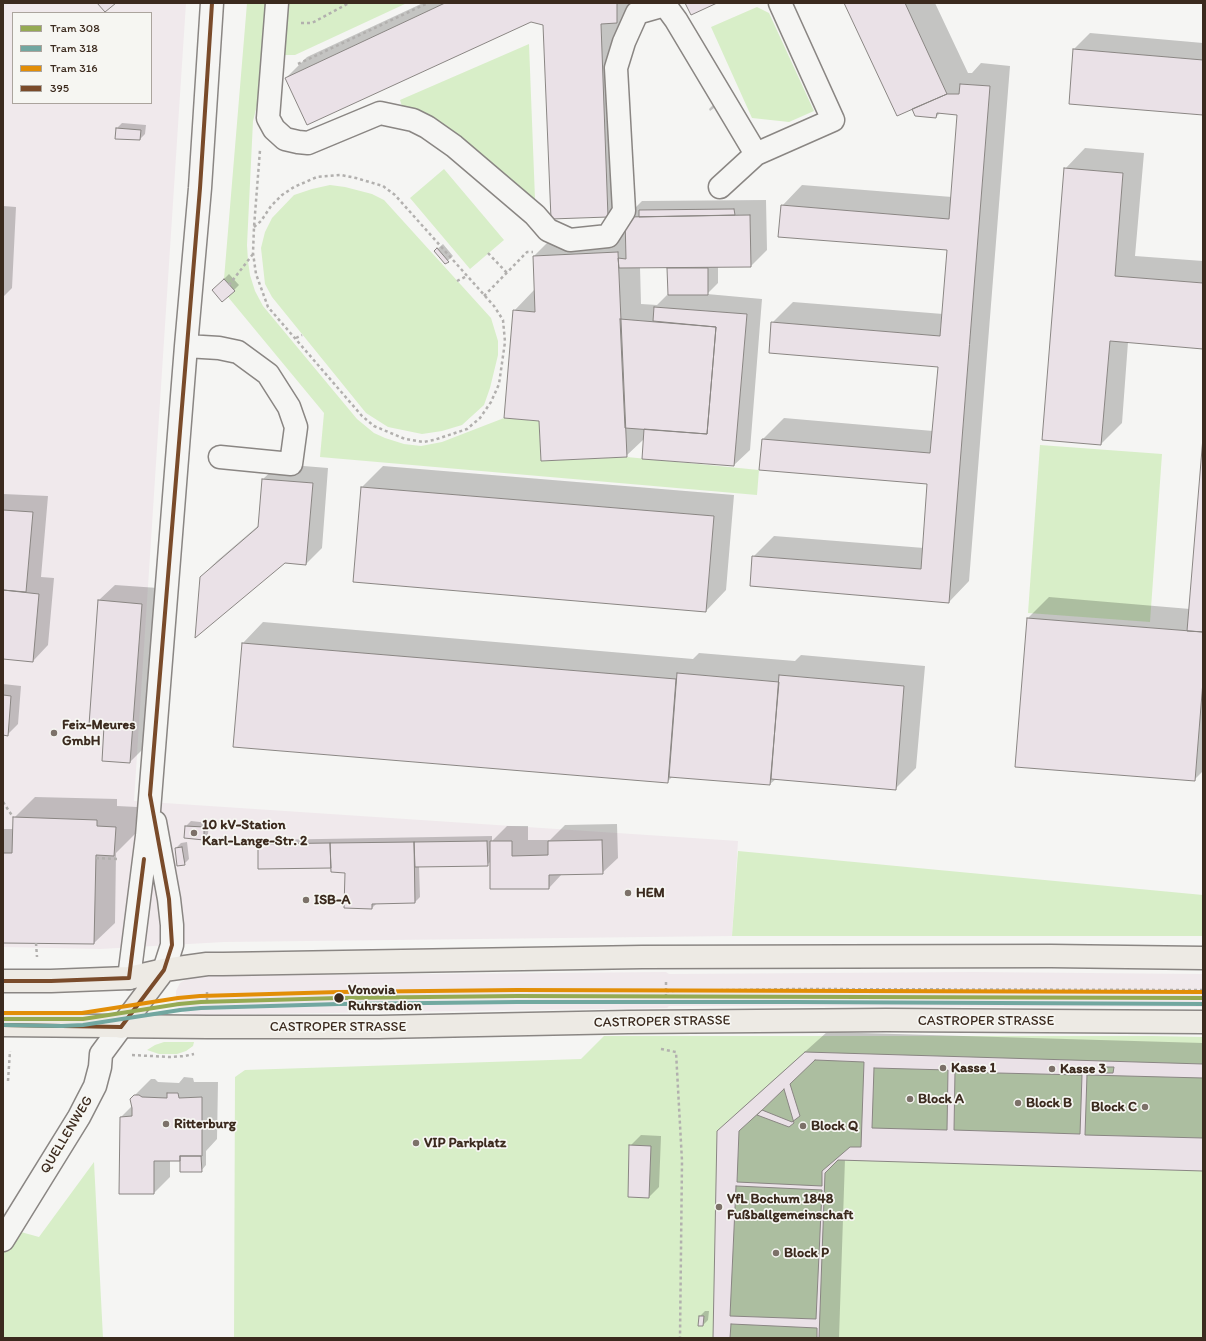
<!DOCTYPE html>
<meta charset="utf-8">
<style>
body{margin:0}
#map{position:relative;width:1206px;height:1341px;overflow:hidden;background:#f5f5f3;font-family:Itim,sans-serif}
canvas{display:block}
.frame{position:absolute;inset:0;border:4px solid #3b2a1e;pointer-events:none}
.legend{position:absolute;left:12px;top:12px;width:140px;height:92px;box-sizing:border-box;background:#f6f6f2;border:1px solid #aba49d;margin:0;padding:5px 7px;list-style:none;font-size:12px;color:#3b2a1e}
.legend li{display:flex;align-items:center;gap:8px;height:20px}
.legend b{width:20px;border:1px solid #aba49d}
</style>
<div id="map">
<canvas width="1206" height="1341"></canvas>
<div class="frame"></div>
<ul class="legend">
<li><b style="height:5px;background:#95aa53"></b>Tram 308</li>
<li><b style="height:5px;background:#72a7a0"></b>Tram 318</li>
<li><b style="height:5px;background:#e28e07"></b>Tram 316</li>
<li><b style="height:5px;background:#7a4b2a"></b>395</li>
</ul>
</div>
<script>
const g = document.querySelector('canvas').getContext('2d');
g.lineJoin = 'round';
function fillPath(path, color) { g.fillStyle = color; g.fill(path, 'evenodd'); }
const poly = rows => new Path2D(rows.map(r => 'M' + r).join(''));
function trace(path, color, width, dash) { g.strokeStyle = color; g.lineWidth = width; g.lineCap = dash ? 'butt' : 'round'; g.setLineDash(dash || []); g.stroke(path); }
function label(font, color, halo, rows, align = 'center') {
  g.font = font + ' Itim,sans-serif'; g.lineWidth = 3.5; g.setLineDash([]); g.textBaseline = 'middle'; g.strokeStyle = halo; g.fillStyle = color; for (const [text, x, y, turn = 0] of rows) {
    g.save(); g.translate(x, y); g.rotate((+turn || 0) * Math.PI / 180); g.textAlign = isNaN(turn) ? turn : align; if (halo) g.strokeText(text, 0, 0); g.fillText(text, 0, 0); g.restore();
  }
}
fillPath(poly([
 [3,3,186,3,134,801,738,841,732,936,224,942,100,949,3,947],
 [13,13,151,13,151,103,13,103],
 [666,972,669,974,974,972,1203,974,1203,1007,669,1006,667,1008,196,1015,185,1013,179,1009,176,1002,176,991,180,983,189,977,198,976]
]), '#f0e9ec');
fillPath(poly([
 [247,3,266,3,258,101,253,121,247,245,248,261,250,275,255,291,263,306,357,419,374,433,385,438,404,444,421,446,442,442,504,418,539,421,541,461,627,457,759,470,757,495,320,457,324,413,228,297,234,291,224,279],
 [285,3,407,3,295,55,285,55,281,45],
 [757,7,769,13,814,111,789,122,752,118,711,27],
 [529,44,535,199,527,199,404,112,400,100],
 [444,169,504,240,470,269,410,198],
 [330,185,345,187,372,194,384,200,491,318,498,341,498,355,490,388,484,405,462,425,442,431,422,434,388,427,366,413,272,297,265,284,261,248,265,232,272,218,294,195,312,189],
 [1040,445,1162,454,1150,622,1028,613],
 [738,851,1203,895,1203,936,732,936],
 [604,1036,1152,1036,1203,1037,1203,1338,234,1338,235,1077,245,1070,581,1059],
 [164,1042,194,1042,193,1046,186,1051,177,1054,159,1054,147,1050,155,1045],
 [94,1162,103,1338,3,1338,3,1227,39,1237]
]), '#d8eec8');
fillPath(poly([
 [423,3,636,3,622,18,629,195,608,216,544,24,530,20,286,78,307,57],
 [845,3,935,3,968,73,972,73,981,63,1010,66,969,581,949,602,753,557,774,536,924,548,929,483,763,439,784,418,933,431,939,366,772,323,793,302,943,314,948,249,782,206,802,185,952,197,958,114,940,113,936,117,912,108],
 [1090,33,1203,43,1203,114,1074,49],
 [714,104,718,105,710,111,709,109],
 [122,123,146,125,145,134,140,139,117,128],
 [1085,148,1144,153,1135,256,1203,261,1203,348,1128,342,1122,423,1101,444,1043,440,1065,169],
 [766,200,767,250,751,266,718,266,718,283,707,294,762,299,750,450,734,465,644,439,626,456,540,420,514,311,535,289,534,256,555,235,626,233,626,217,642,201],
 [640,267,670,267,668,268,669,293,657,305,641,304],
 [3,206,16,207,12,288,3,297],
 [443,244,453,256,445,263,435,251],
 [229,274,239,285,234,290,218,285],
 [1203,449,1203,771,1194,780,1016,766,1028,618,1049,597,1190,609],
 [279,464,328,468,322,548,306,564,285,562,201,577,217,561,259,525,263,479],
 [383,466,734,495,726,590,706,611,362,487],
 [3,494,48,496,41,577,54,578,48,645,33,661,3,658],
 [115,585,158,588,146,746,130,762,105,725,99,600],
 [263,622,693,659,699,653,795,661,801,655,925,666,916,768,896,788,776,779,770,784,673,776,667,782,243,643],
 [3,684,21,686,18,724,7,735,3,734],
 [35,797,117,799,117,806,137,807,135,834,116,853,115,923,94,943,3,942,3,829,14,829,14,818],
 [191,821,209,823,208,834,203,839,186,826],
 [617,824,618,858,602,873,562,874,549,888,491,861,487,865,419,866,420,897,415,902,377,903,372,908,345,907,346,872,259,845,264,840,492,836,492,841,507,826,528,826,528,840,550,840,565,825],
 [187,842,189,859,184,864,176,848,181,843],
 [827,1032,1203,1043,1203,1170,845,1159,839,1338,714,1338,718,1132,739,1111],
 [184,1077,193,1078,194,1082,218,1082,217,1139,206,1151,206,1165,201,1171,181,1158,170,1160,170,1177,154,1193,120,1193,121,1117,133,1105,131,1099,151,1079,155,1079,158,1082,179,1083],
 [641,1135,661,1136,659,1187,649,1197,630,1146],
 [705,1311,709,1311,708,1320,703,1325,700,1316]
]), '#0003');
const building = poly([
 [97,3,116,3,105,12,97,3],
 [445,3,617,3,617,23,601,24,608,217,551,219,543,25,531,22,307,125,285,78,445,3],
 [685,3,717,3,691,15,685,3],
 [844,3,905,3,947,94,897,116,844,3],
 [1073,49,1203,60,1203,115,1069,104,1073,49],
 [960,84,990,86,949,603,750,586,752,556,921,569,927,484,759,470,762,439,930,453,938,367,769,353,771,322,940,336,947,250,778,237,781,205,949,219,957,115,937,113,936,118,915,116,912,109,947,94,959,94,960,84],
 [116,128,141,130,140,140,115,139,116,128],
 [1064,168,1123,173,1115,276,1203,283,1203,349,1110,341,1101,445,1042,440,1064,168],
 [734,209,735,215,639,217,639,210,734,209],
 [750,215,751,267,619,268,618,258,626,259,625,217,750,215],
 [437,248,449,262,445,264,434,251,437,248],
 [618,252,627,457,541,461,539,421,504,418,513,310,535,312,533,256,618,252],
 [667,268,708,268,708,295,668,295,667,268],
 [224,279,235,291,222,302,212,290,224,279],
 [654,307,747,314,734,466,642,459,644,429,707,434,716,327,653,321,654,307],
 [620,319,716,327,707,434,625,428,620,319],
 [1203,437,1203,632,1187,631,1203,437],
 [262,479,313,483,306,565,285,563,195,638,200,577,258,527,262,479],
 [361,487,714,516,706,612,353,582,361,487],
 [3,510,33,512,26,592,3,590,3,510],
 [3,590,39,594,33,662,3,659,3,590],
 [98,600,142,604,130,763,102,761,104,726,89,725,98,600],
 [1027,618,1203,632,1203,681,1195,781,1015,767,1027,618],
 [242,643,676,679,668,783,233,747,242,643],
 [677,673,779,682,770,785,669,777,677,673],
 [779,675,904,686,896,790,771,779,779,675],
 [3,695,11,696,8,736,3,735,3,695],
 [13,817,97,820,97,826,116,827,114,856,96,855,94,944,3,943,3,853,12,853,13,817],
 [185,826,204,827,204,840,184,838,185,826],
 [602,840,603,874,549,875,549,889,490,889,490,841,512,841,512,856,548,855,548,841,602,840],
 [487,841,488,866,415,867,414,842,487,841],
 [414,842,415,903,372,904,372,909,344,908,345,873,331,872,330,843,414,842],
 [330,843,331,868,258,869,258,844,330,843],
 [182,847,185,865,177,866,175,848,182,847],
 [805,1052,1203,1064,1203,1171,838,1160,825,1173,819,1338,713,1338,717,1131,805,1052],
 [784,1089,794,1123,789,1127,757,1115,784,1089],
 [815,1060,864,1062,861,1147,850,1147,822,1171,822,1186,737,1182,739,1131,762,1110,792,1122,800,1116,790,1084,815,1060],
 [1103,1067,1114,1067,1113,1073,1104,1073,1103,1067],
 [874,1068,948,1070,947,1130,872,1128,874,1068],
 [955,1072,1082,1075,1080,1134,954,1130,955,1072],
 [1087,1075,1203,1078,1203,1138,1085,1135,1087,1075],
 [167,1093,178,1093,179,1098,202,1097,202,1156,180,1156,180,1161,154,1161,154,1194,119,1194,120,1117,132,1116,132,1108,130,1099,134,1095,139,1095,142,1097,167,1098,167,1093],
 [629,1145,651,1146,649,1198,628,1197,629,1145],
 [180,1156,201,1156,202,1172,180,1172,180,1156],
 [736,1186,822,1190,816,1319,730,1316,736,1186],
 [699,1316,704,1316,703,1326,698,1326,699,1316],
 [731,1324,817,1328,817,1338,730,1338,731,1324]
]);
fillPath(building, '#eae1e7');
trace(building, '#8a8683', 1);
const minor = poly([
 [277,3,268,118,274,129,285,139,298,142,308,143,380,113,413,120,427,127,454,146,535,215,548,230,570,240,608,236,624,211,616,68,624,42,637,13,665,5,676,20,756,154],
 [720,187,756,154,833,120,780,3],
 [186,346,219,348,238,352,268,374,289,407,296,427,291,464,220,457],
 [155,822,169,899,172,925,172,945,164,970],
 [129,978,147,836,186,346,200,188,212,3],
 [3,1240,79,1117,95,1086,100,1067,101,1054,121,1027]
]);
const major = poly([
 [3,981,51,981,129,978,164,970,207,964,223,964,642,957,1051,956,1203,958],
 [3,1025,208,1027,379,1027,628,1022,886,1020,1203,1022],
 [121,1027,164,970]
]);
trace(minor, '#8a8683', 25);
trace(major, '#8a8683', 25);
trace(poly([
 [301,23,312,23,349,3],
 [298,64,428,3],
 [254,227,261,221,271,206,282,195,294,187,317,177,341,175,356,178,383,186,395,195,494,306,503,320,505,342,499,384,491,402,480,418,467,429,434,440,423,442,405,439,374,426,362,416,268,307,256,274,253,253,254,227,260,150],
 [488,253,507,273],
 [457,281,467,276],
 [229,285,253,254],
 [484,296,527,252,533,252],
 [296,338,302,335],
 [3,802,13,817],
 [96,858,119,859],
 [36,943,37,957],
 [666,982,666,997],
 [666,991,796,989,1203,990],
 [207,1001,207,990],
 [661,1049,676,1052,682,1161,680,1338],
 [132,1055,170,1057,185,1056,194,1054],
 [8,1081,10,1051]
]), '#b2b0ae', 2.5, [3, 3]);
trace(minor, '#f5f5f3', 22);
trace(major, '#edeae4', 22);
trace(poly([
 [129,978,144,859],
 [3,981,51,981,129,978],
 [3,1025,121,1027],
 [121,1027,164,970,172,945,169,899,150,795,200,188,212,3]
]), '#7a4b2a', 4);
trace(poly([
 [3,1019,83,1019,179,1004,201,1002,339,998,517,996,1203,998]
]), '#95aa53', 4);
trace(poly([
 [3,1025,62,1026,83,1025,180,1010,201,1008,339,1004,517,1002,795,1002,1203,1004]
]), '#72a7a0', 4);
trace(poly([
 [3,1013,82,1013,178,998,200,996,339,992,517,990,1203,992]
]), '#e28e07', 4);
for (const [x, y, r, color] of [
 [54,733,4,"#7c7169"],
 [194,833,4,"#7c7169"],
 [628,893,4,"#7c7169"],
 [306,900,4,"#7c7169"],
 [339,998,5.5,"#3b2a1e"],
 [943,1068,4,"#7c7169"],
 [1052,1069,4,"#7c7169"],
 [910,1099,4,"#7c7169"],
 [1018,1103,4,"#7c7169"],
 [1145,1107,4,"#7c7169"],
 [166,1124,4,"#7c7169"],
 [803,1126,4,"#7c7169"],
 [416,1143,4,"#7c7169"],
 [719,1207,4,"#7c7169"],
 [776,1253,4,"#7c7169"]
]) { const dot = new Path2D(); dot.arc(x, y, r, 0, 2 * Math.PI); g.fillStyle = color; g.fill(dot); trace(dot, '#f6f6f2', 1.5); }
label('bold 14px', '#3b2a1e', '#f6f6f2', [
 ["Feix-Meures",62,725],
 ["GmbH",62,741],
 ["10 kV-Station",202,825],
 ["Karl-Lange-Str. 2",202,841],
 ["HEM",636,893],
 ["ISB-A",314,900],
 ["Kasse 1",951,1068],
 ["Kasse 3",1060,1069],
 ["Block A",918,1099],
 ["Block B",1026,1103],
 ["Block C",1137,1107,"right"],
 ["Ritterburg",174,1124],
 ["Block Q",811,1126],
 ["VIP Parkplatz",424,1143],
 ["VfL Bochum 1848",727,1199],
 ["Fußballgemeinschaft",727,1215],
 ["Block P",784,1253]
], 'left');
label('bold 14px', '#3b2a1e', '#f6f6f2', [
 ["Vonovia",348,990],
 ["Ruhrstadion",348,1006]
], 'left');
label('14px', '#3b2a1e', '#f6f6f2', [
 ["CASTROPER STRASSE",986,1021],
 ["CASTROPER STRASSE",662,1022,-1],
 ["CASTROPER STRASSE",338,1027],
 ["QUELLENWEG",67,1135,-59]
]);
</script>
